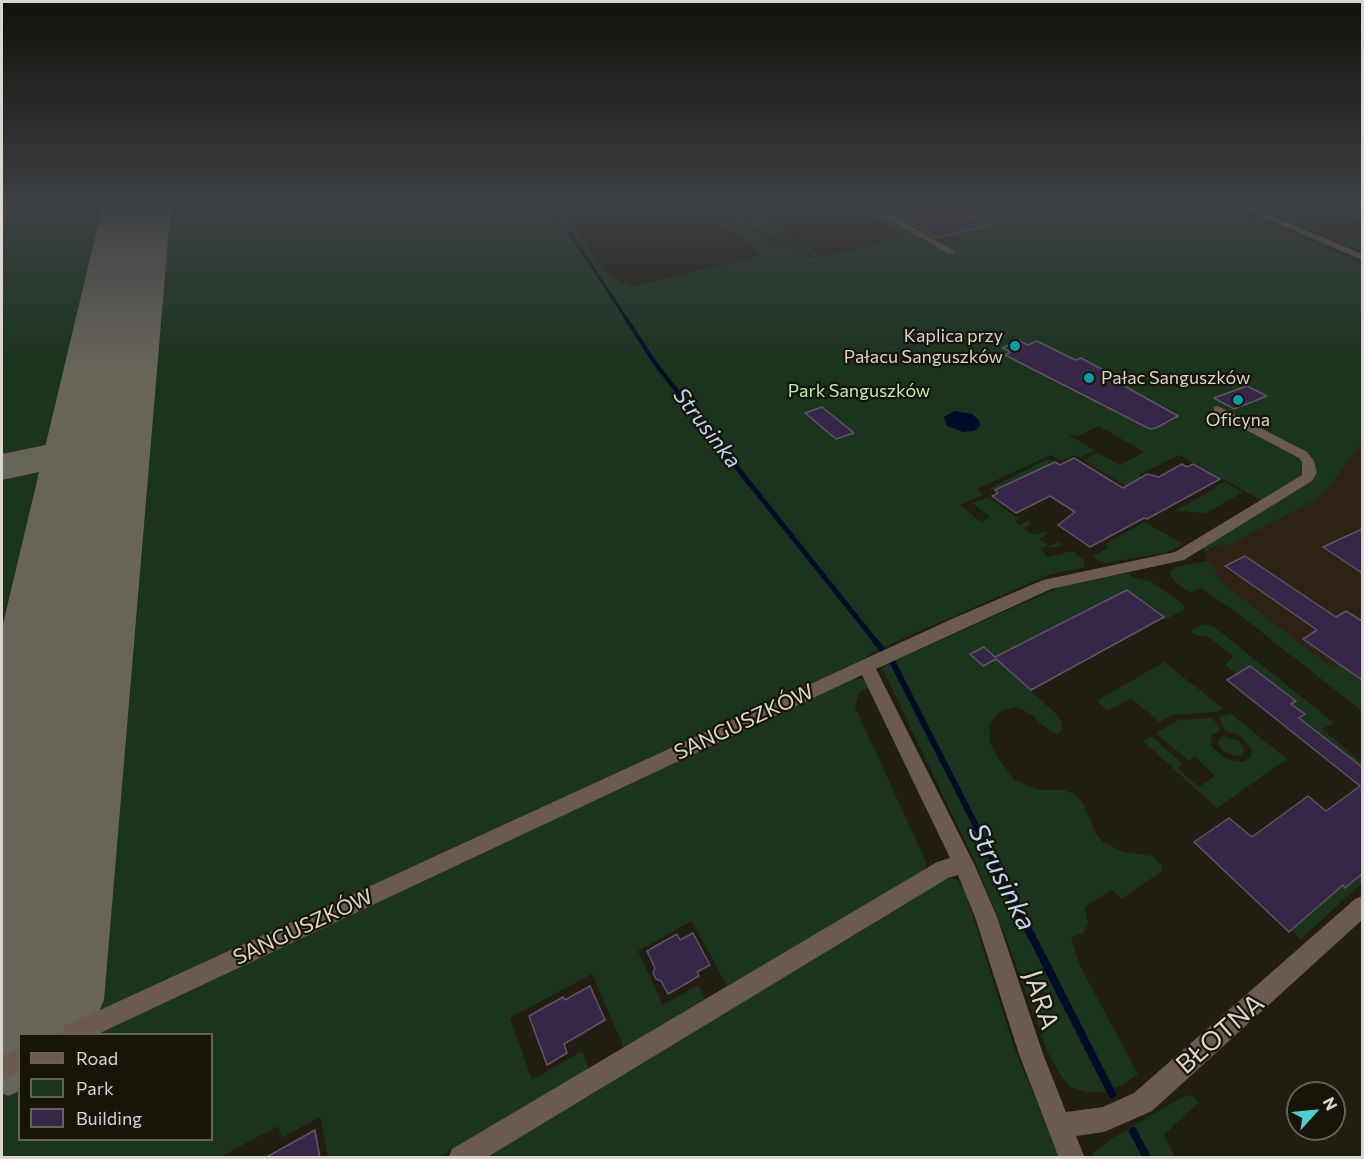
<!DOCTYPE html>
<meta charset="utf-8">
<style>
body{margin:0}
#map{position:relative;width:1364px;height:1159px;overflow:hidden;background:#211d12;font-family:Commissioner,sans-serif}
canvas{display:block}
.frame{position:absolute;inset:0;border:3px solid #d9d6cf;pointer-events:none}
.legend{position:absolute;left:18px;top:1033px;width:195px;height:108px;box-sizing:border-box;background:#181409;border:2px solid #656258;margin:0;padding:8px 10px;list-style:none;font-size:18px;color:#d9d6cf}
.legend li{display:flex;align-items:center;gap:12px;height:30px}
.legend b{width:30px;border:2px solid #656258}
.north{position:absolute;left:1286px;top:1081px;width:60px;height:60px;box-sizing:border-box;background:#181409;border:2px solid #656258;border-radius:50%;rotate:63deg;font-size:16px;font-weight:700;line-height:24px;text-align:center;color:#d9d6cf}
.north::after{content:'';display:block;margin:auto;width:21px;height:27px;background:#52cdce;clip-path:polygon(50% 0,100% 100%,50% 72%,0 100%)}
</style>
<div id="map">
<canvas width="1364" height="1159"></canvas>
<div class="frame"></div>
<ul class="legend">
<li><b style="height:8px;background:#6a5a4f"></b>Road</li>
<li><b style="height:16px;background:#1a341e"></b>Park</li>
<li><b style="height:16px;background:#362748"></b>Building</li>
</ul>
<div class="north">N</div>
</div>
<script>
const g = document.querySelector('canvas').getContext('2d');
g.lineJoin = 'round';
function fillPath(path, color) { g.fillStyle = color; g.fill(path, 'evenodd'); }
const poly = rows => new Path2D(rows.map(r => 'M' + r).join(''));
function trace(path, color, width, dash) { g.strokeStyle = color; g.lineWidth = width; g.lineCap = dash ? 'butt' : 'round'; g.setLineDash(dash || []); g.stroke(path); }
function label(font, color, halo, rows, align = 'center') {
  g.font = font + ' Commissioner,sans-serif'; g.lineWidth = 4.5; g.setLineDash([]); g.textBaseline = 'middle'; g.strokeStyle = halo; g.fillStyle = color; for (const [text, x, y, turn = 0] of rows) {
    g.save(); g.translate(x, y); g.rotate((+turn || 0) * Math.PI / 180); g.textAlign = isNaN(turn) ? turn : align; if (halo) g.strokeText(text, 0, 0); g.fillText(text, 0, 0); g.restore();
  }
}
fillPath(poly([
 [1362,432,1362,695,1208,574,1206,559,1206,552,1280,511]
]), '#2e2214');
fillPath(poly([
 [2,204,552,204,567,218,610,276,631,287,762,255,720,223,798,204,813,204,760,216,822,257,907,237,850,204,863,204,937,246,943,244,938,241,950,237,947,236,934,239,915,229,935,238,950,235,950,218,969,213,953,205,926,212,919,204,994,204,999,208,982,213,990,217,1015,209,1005,204,1225,204,1362,264,1362,443,1322,496,1230,545,1218,545,1206,552,1206,555,1203,548,1270,505,1179,455,1139,475,1142,481,1128,488,1083,460,1098,453,1120,465,1144,452,1099,426,1076,437,1070,434,1069,435,1094,450,1079,458,1073,455,1061,461,1051,455,977,489,983,495,960,505,981,522,990,517,972,503,988,497,1019,519,1015,521,1019,525,1028,521,1032,523,1024,528,1034,535,1046,532,1047,534,1039,539,1050,546,1059,542,1063,545,1051,548,1047,546,1040,549,1048,557,1073,551,1084,560,1085,565,1082,568,1048,575,872,652,864,659,48,1034,20,1034,19,1048,2,1056],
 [759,227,779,241,785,239,772,231,774,230,793,241,804,253,818,258,805,256,792,244,777,248,752,229],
 [1314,204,1362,206,1362,223],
 [900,206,909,207,926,216,909,223,914,226,912,227,881,209],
 [1273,210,1283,212,1332,236,1362,242,1362,251,1269,212],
 [1047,459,1055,462,995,490,990,488],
 [1225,482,1243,492,1206,513,1175,511],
 [1144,522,1184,544,1165,553,1105,563,1095,559,1093,556,1109,547,1105,544],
 [1206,561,1212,563,1220,581,1298,642,1332,667,1338,663,1362,680,1362,711,1241,616,1201,588,1192,593,1189,592,1175,582,1169,573,1175,567],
 [1130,573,1132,577,1152,582,1183,604,1184,609,1165,620,1127,590,1069,622,1067,620,1017,648,1011,648,999,657,970,654,983,666,996,659,1056,714,1062,723,1061,731,1057,734,1043,726,1032,715,1016,707,1003,710,996,715,989,726,990,742,998,758,1014,779,1038,790,1064,790,1074,794,1083,803,1096,834,1103,842,1123,852,1153,856,1162,866,1162,871,1122,899,1112,890,1085,907,1088,923,1083,933,1071,937,1080,966,1138,1074,1122,1085,1105,1092,1086,1092,1070,1087,1061,1076,1048,1053,1006,938,975,862,882,668,889,663,1058,588,1087,580],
 [1203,624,1213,626,1334,723,1322,729,1362,763,1362,767,1299,718,1304,714,1291,704,1296,701,1250,666,1237,674,1225,665,1234,656,1207,636,1198,636,1190,631],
 [1164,662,1224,709,1215,712,1172,715,1159,722,1131,698,1108,711,1097,701],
 [862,678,870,687,859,693,855,707,927,864,923,872,727,986,692,921,638,951,663,1005,698,985,705,999,624,1048,592,974,510,1018,532,1080,582,1051,589,1069,439,1157,328,1157,320,1117,282,1138,278,1126,220,1157,2,1157,2,1077,19,1069,20,1140,212,1140,212,1034,92,1034,852,679],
 [1230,713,1287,759,1217,808,1143,741,1151,736,1183,764,1177,768,1199,787,1215,776,1195,757,1189,761,1156,733,1178,720,1213,718,1220,730,1212,735,1210,743,1213,748,1226,759,1243,762,1251,757,1252,750,1241,737,1225,730,1219,718],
 [1222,736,1239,741,1244,749,1243,755,1236,756,1223,751,1217,742],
 [1362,874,1362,883,1301,939,1291,930,1343,885,1345,888,1356,875,1359,877],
 [952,878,958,880,965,891,1014,1047,1059,1157,485,1158,942,880],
 [1186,1095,1193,1097,1199,1102,1164,1135,1175,1157,1094,1157,1092,1154,1114,1137]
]), '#1a341e');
fillPath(poly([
 [955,411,972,414,979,420,980,426,974,431,963,432,947,426,944,417]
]), '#000c26');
trace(poly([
 [541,204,567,229,626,318]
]), '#000c26', 3);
trace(poly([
 [625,317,655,363,732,462]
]), '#000c26', 4);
trace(poly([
 [731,460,877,643]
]), '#000c26', 5);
trace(poly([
 [875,641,881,648],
 [892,661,999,871]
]), '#000c26', 6);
trace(poly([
 [998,870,1112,1094],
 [1133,1131,1147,1158]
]), '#000c26', 8);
fillPath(poly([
 [99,434,114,438,120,447,114,456,2,480,2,454,99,434]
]), '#68645a');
fillPath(poly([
 [103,204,171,204,104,1000,89,1034,20,1034,20,1091,8,1096,2,1093,2,628,103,204]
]), '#68645a');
const building = poly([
 [951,208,990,225,936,238,904,219,951,208],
 [1019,341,1028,345,1037,341,1075,360,1081,358,1107,372,1103,374,1178,416,1156,428,1150,429,1144,426,1005,355,1011,352,1002,348,1019,341],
 [1247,386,1267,396,1234,409,1214,398,1247,386],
 [822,407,854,433,836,439,805,413,822,407],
 [1074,458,1123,488,1147,474,1159,477,1182,464,1187,467,1193,464,1220,479,1147,519,1144,518,1090,547,1058,525,1075,512,1050,496,1016,513,992,496,998,493,995,490,1055,462,1060,465,1074,458],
 [1362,529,1362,573,1323,547,1362,529],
 [1245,556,1336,617,1346,611,1362,621,1362,680,1303,639,1317,630,1225,566,1245,556],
 [1127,590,1164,617,1031,690,996,659,983,666,970,654,984,647,995,657,1127,590],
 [1250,666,1296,701,1291,704,1305,714,1299,718,1362,767,1362,874,1345,888,1343,885,1289,932,1194,842,1229,818,1252,837,1308,796,1326,811,1360,786,1227,680,1250,666],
 [693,933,710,965,697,972,699,976,668,994,661,981,656,979,653,973,655,968,647,951,677,934,680,940,693,933],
 [590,986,605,1020,564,1044,567,1053,547,1065,529,1016,563,997,565,1000,590,986],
 [315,1130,320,1158,265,1158,315,1130]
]);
fillPath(building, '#362748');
trace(building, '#5c5763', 1.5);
fillPath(poly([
 [863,204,873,204,956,252,949,254,863,204],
 [1218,406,1307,452,1314,461,1317,473,1312,481,1184,560,1051,589,876,669,974,864,997,917,1043,1054,1066,1112,1103,1107,1134,1093,1355,899,1362,896,1362,920,1152,1111,1104,1132,1076,1136,1085,1158,1059,1158,1019,1054,975,917,958,875,948,878,486,1158,448,1158,452,1149,937,862,950,858,862,675,98,1034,61,1034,65,1026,954,618,1043,580,1175,552,1302,475,1302,462,1299,458,1214,413,1214,407,1218,406],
 [20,1048,20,1072,2,1080,2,1056,20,1048]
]), '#6a5a4f');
fillPath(poly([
 [1233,204,1244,204,1362,254,1362,260,1233,204]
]), '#6a5a4f');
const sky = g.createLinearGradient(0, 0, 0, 366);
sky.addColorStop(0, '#12100a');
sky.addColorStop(0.56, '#3d4044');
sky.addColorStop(1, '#3d404400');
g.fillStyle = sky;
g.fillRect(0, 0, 1364, 366);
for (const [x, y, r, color] of [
 [1015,346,6,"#0f9aa8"],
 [1089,378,6,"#0f9aa8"],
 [1238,400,6,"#0f9aa8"]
]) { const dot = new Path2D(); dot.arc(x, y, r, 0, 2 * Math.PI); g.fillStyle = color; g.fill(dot); trace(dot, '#181409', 2); }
label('18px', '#d9d6cf', '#181409', [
 ["Kaplica przy",1003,336],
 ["Pałacu Sanguszków",1003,357],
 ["Pałac Sanguszków",1101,378,"left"],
 ["Oficyna",1238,420,"center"]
], 'right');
label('18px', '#b5efbc', '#181409', [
 ["Park Sanguszków",859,391]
]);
label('21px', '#d9d6cf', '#181409', [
 ["SANGUSZKÓW",744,722,-25],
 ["SANGUSZKÓW",303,927,-25]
]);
label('italic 22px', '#bed7f9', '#181409', [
 ["Strusinka",707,428,52]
]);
label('26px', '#d9d6cf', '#181409', [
 ["JARA",1041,1000,72],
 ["BŁOTNA",1220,1034,-41]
]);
label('italic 27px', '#bed7f9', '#181409', [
 ["Strusinka",1002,877,63]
]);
</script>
